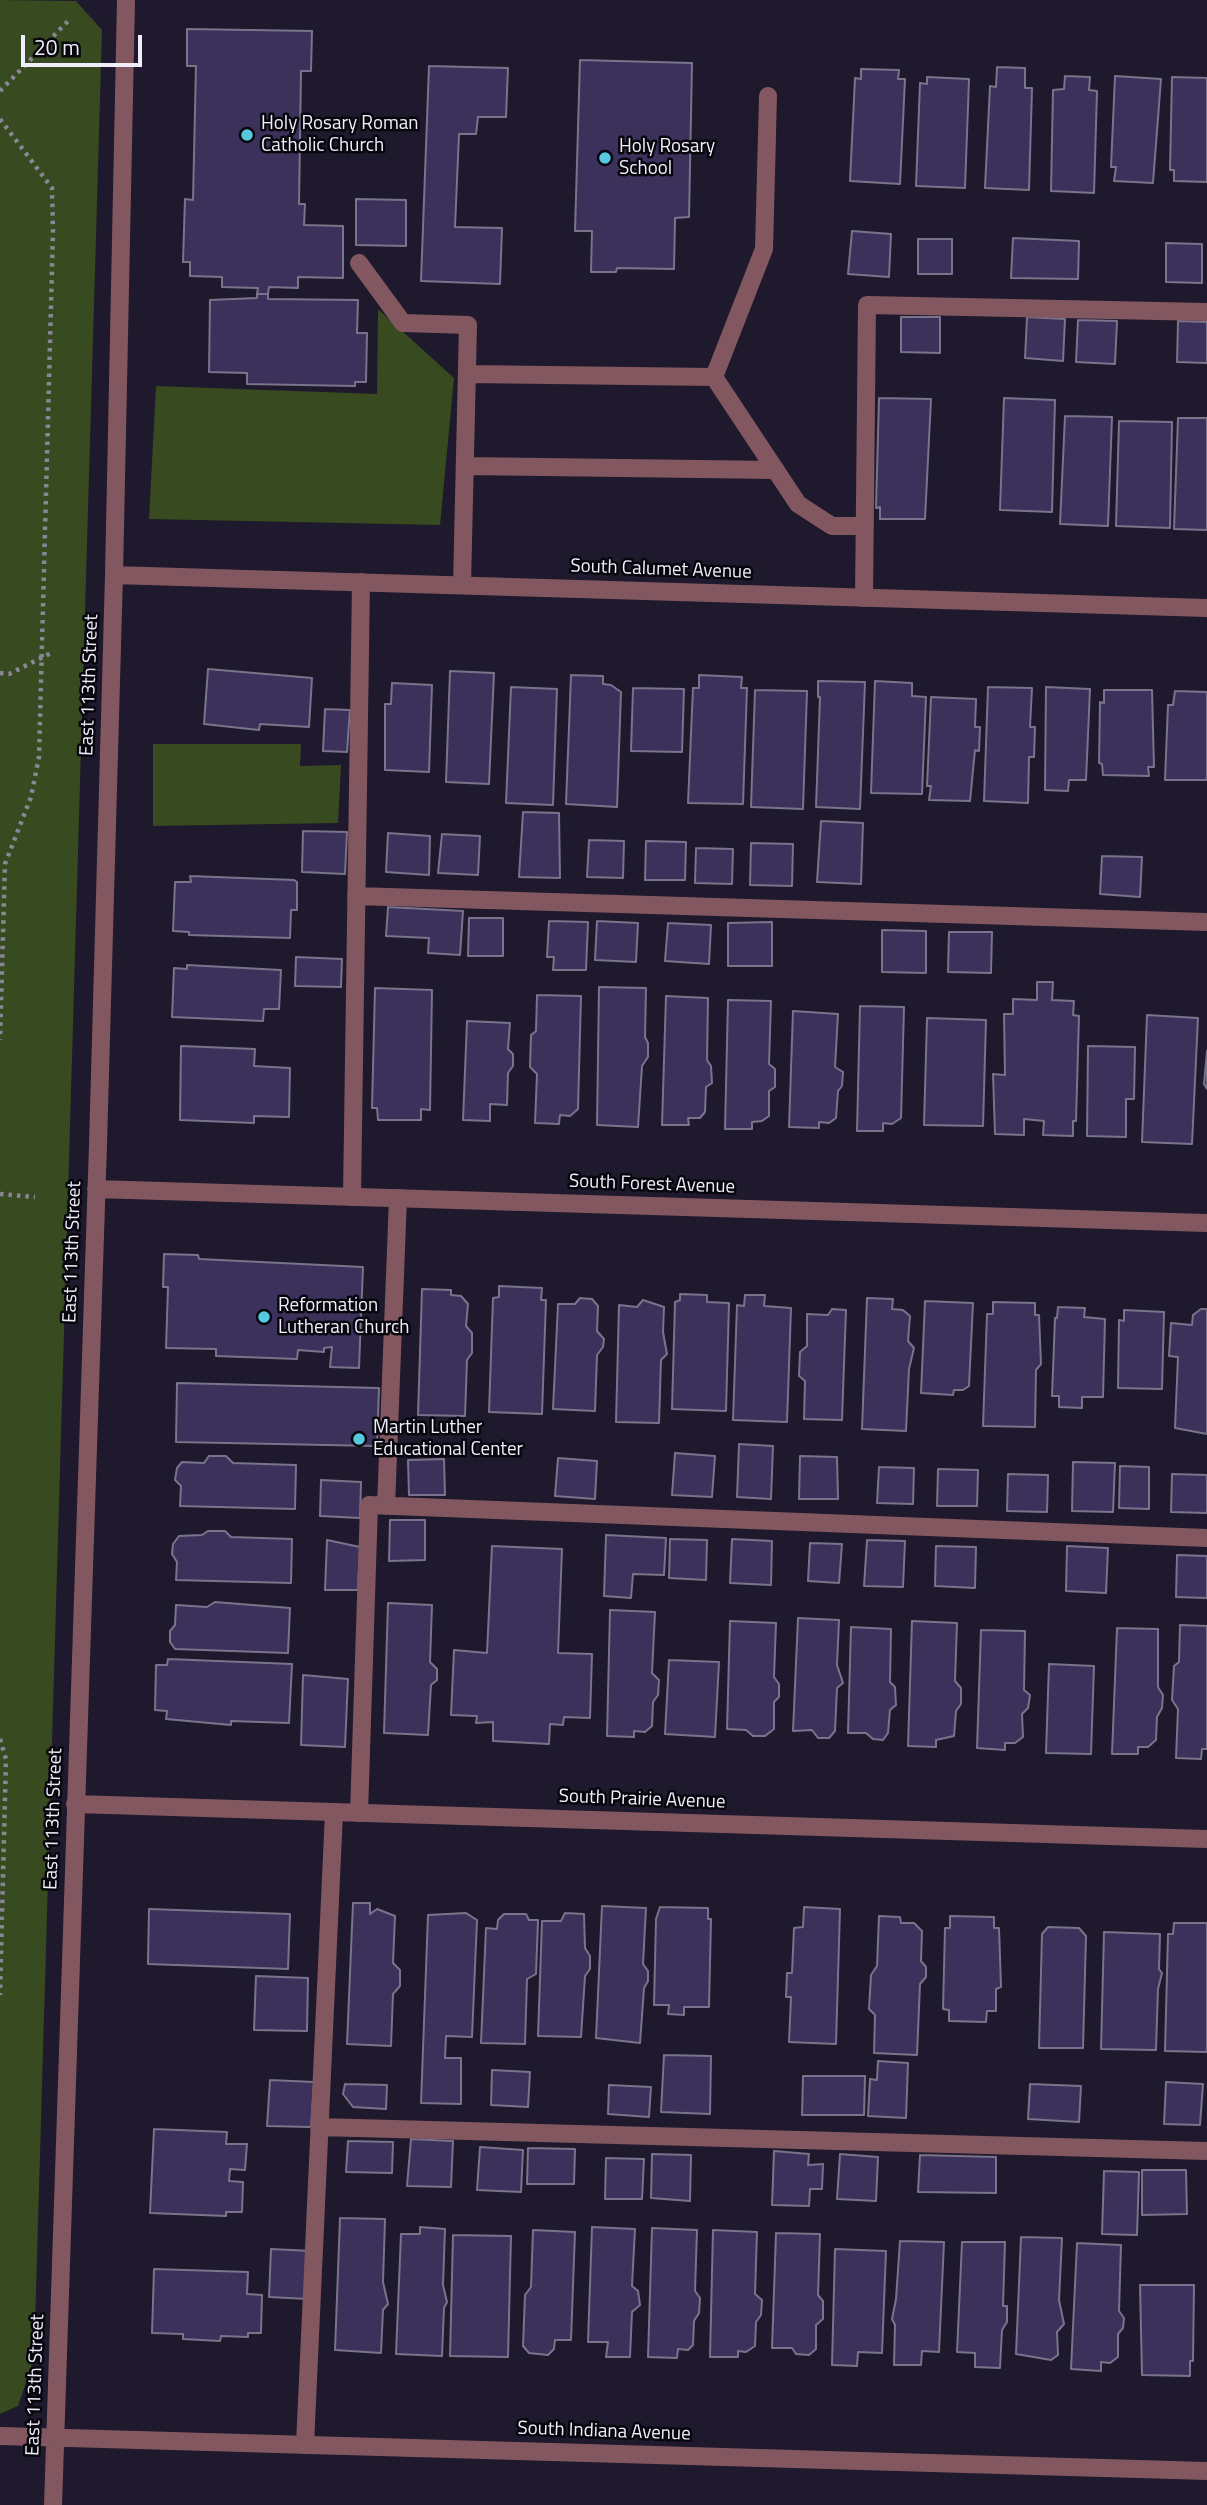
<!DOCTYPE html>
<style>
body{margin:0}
#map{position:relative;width:1207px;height:2505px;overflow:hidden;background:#1e192c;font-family:"Titillium Web",sans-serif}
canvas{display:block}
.scale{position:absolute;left:21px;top:35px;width:121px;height:32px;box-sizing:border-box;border:4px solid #f1eefc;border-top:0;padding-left:9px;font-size:21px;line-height:24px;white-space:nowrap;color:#f1eefc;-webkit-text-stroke:5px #07060d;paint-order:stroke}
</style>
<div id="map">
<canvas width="1207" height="2505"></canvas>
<div class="scale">20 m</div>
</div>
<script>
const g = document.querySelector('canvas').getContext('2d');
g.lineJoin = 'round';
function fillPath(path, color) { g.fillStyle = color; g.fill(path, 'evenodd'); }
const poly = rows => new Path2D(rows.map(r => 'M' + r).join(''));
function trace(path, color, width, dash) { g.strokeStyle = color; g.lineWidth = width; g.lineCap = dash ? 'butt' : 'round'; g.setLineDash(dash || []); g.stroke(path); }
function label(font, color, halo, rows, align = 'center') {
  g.font = font + ' "Titillium Web",sans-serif'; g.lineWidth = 5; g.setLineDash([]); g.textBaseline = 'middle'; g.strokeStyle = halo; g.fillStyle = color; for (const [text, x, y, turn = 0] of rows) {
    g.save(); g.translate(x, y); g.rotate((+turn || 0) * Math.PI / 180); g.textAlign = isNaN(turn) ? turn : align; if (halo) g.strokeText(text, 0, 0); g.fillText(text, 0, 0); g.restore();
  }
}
fillPath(poly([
 [0,0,76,1,102,30,34,2359,18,2406,0,2414],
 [378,309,454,378,440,525,149,519,156,386,377,394],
 [153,744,301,744,300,766,341,765,338,823,153,826]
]), '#384a1f');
const building = poly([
 [187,29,312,31,311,71,301,71,299,204,305,204,304,225,343,226,343,278,298,277,298,288,269,287,268,294,257,294,258,288,222,287,222,277,190,276,190,262,183,262,185,199,193,200,196,66,187,66,187,29],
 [580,60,692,63,689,217,675,218,674,269,617,268,616,272,591,272,592,231,575,231,580,60],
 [429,66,508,68,506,117,478,117,476,134,459,134,455,227,502,228,500,284,421,281,429,66],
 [997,67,1025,68,1025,88,1032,88,1029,190,985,188,990,86,996,87,997,67],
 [861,69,899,70,898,79,905,79,900,184,850,181,855,78,861,79,861,69],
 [1065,76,1090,77,1089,90,1097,91,1094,193,1051,191,1053,90,1064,89,1065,76],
 [1115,76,1161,79,1153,183,1114,181,1116,167,1111,167,1115,76],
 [927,77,969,79,965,188,916,186,920,83,927,84,927,77],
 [1172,77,1207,78,1207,182,1174,181,1174,170,1170,170,1172,77],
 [356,199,406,200,406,246,356,245,356,199],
 [852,231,891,234,889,277,848,274,852,231],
 [1013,238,1079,241,1078,279,1011,278,1013,238],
 [918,239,952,239,952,274,918,274,918,239],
 [1166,243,1202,244,1202,283,1166,282,1166,243],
 [257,294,268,294,268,299,358,300,357,333,367,333,366,382,355,382,355,386,247,384,247,373,209,372,210,300,257,298,257,294],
 [901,317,940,317,940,353,901,352,901,317],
 [1027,317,1065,319,1063,361,1025,358,1027,317],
 [1078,320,1117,321,1115,364,1076,362,1078,320],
 [1178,321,1207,322,1207,363,1177,362,1178,321],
 [879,398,931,399,925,519,880,519,880,507,876,508,879,398],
 [1004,398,1055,400,1052,512,1000,510,1004,398],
 [1065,416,1112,417,1108,526,1060,524,1065,416],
 [1178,418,1207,418,1207,530,1174,529,1178,418],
 [1119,421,1172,422,1170,528,1116,526,1119,421],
 [208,669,312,678,309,727,260,724,259,730,204,724,208,669],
 [450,671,494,673,489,784,446,782,450,671],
 [571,675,603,676,603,684,611,685,621,692,617,807,566,804,571,675],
 [699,675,742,677,741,688,747,688,743,804,688,803,693,688,699,688,699,675],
 [818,681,865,682,860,809,816,807,820,697,818,697,818,681],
 [875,681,912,683,912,696,926,697,922,794,871,793,875,681],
 [392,683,432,685,429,772,385,770,385,704,391,704,392,683],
 [511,687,557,689,553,805,506,803,511,687],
 [988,687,1032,688,1030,727,1035,727,1034,757,1029,757,1028,803,984,801,988,687],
 [1046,687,1090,689,1086,780,1069,780,1068,791,1045,790,1046,687],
 [633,688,684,689,682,752,631,751,633,688],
 [755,690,807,691,803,809,751,807,755,690],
 [1104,690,1152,690,1154,767,1148,767,1149,776,1103,775,1102,764,1099,763,1100,702,1104,703,1104,690],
 [1175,691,1207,692,1207,780,1165,780,1168,705,1173,705,1175,691],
 [931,697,976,699,975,727,980,727,979,751,975,750,970,801,929,800,931,786,927,786,931,697],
 [325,709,350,710,347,752,323,751,325,709],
 [523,812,559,813,560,878,519,877,523,812],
 [821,821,863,823,861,884,817,882,821,821],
 [303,831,347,832,345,874,302,872,303,831],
 [388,833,430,836,429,875,386,872,388,833],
 [442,834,480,836,478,875,438,873,442,834],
 [589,840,624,841,623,878,587,877,589,840],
 [646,841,686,842,685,880,645,880,646,841],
 [751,843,793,844,792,886,750,885,751,843],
 [696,848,733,849,732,884,695,883,696,848],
 [1102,856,1142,857,1140,897,1100,894,1102,856],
 [190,876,294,880,297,882,297,910,291,910,290,938,189,935,189,932,173,931,175,882,191,882,190,876],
 [388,907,463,911,460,955,428,953,429,938,386,936,388,907],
 [469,918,503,918,503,956,468,956,469,918],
 [549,921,588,922,586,970,553,970,554,957,547,957,549,921],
 [597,921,638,923,636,962,595,960,597,921],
 [772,922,772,966,728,966,728,923,772,922],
 [668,923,711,925,709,964,665,961,668,923],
 [882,930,926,931,926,973,882,972,882,930],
 [949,932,992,932,991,973,948,972,949,932],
 [296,957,342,959,341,987,295,986,296,957],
 [187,965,281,970,279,1009,264,1009,263,1021,172,1017,174,968,187,969,187,965],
 [1037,982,1053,982,1052,1000,1074,1001,1073,1015,1079,1016,1076,1121,1073,1121,1073,1136,1043,1135,1044,1121,1024,1119,1024,1135,995,1134,993,1074,1005,1075,1004,1014,1013,1014,1013,999,1037,1000,1037,982],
 [599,987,646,988,645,1037,648,1043,648,1057,642,1066,638,1127,597,1125,599,987],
 [375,988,432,990,430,1110,421,1109,421,1120,378,1120,377,1108,372,1108,375,988],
 [537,995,581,996,578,1109,570,1116,560,1115,559,1124,535,1123,537,1074,530,1067,531,1035,536,1031,537,995],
 [666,996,708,998,707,1060,711,1066,712,1083,706,1087,705,1112,700,1118,688,1118,689,1125,662,1125,666,996],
 [728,1000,771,1001,769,1064,775,1069,775,1087,769,1091,769,1116,762,1121,752,1122,752,1129,725,1129,728,1000],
 [860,1006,904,1007,901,1118,892,1124,883,1123,883,1131,857,1131,860,1006],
 [793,1011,838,1014,835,1067,843,1072,842,1086,838,1091,836,1118,829,1123,819,1122,819,1128,789,1127,793,1011],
 [1147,1015,1198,1018,1192,1144,1142,1142,1147,1015],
 [927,1018,986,1020,983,1126,924,1125,927,1018],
 [467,1021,510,1023,508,1049,513,1054,513,1066,508,1073,507,1105,490,1104,490,1121,463,1120,467,1021],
 [181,1046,255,1049,254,1066,290,1068,289,1117,254,1116,254,1123,180,1120,181,1046],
 [1088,1046,1135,1047,1134,1099,1126,1099,1126,1137,1087,1136,1088,1046],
 [1207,1051,1207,1089,1204,1084,1207,1051],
 [164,1254,198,1255,199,1259,363,1267,359,1368,330,1367,332,1347,324,1348,324,1352,298,1350,297,1359,216,1356,216,1349,166,1348,168,1287,163,1287,164,1254],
 [499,1286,542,1288,541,1300,546,1300,542,1414,489,1412,493,1298,499,1297,499,1286],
 [422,1289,451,1290,451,1295,461,1296,468,1304,466,1326,472,1333,472,1353,467,1360,465,1416,418,1415,422,1289],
 [680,1294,707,1295,707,1302,729,1303,726,1411,672,1409,675,1302,680,1300,680,1294],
 [745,1295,765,1295,764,1306,791,1308,787,1422,733,1420,737,1305,744,1306,745,1295],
 [580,1298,592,1299,598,1306,597,1331,604,1339,603,1347,597,1355,595,1411,553,1409,558,1304,575,1304,580,1298],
 [867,1298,893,1299,892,1309,903,1310,910,1316,908,1341,914,1348,909,1369,906,1431,862,1429,867,1298],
 [643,1300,664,1307,663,1332,667,1354,661,1360,659,1423,616,1422,619,1305,637,1307,643,1300],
 [925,1301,973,1303,969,1386,963,1390,954,1390,953,1395,921,1393,925,1301],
 [993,1302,1035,1303,1035,1315,1039,1315,1041,1364,1036,1370,1035,1427,983,1426,987,1314,993,1314,993,1302],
 [1058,1307,1085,1308,1084,1317,1105,1319,1103,1397,1082,1397,1082,1408,1059,1407,1059,1396,1052,1396,1055,1318,1057,1318,1058,1307],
 [832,1309,846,1310,842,1420,804,1419,805,1381,799,1376,800,1352,807,1346,807,1314,828,1315,832,1309],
 [1201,1309,1207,1309,1207,1434,1175,1428,1178,1357,1169,1356,1171,1323,1192,1325,1193,1315,1201,1309],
 [1124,1310,1164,1312,1162,1389,1118,1388,1119,1320,1124,1321,1124,1310],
 [177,1383,379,1388,377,1446,176,1442,177,1383],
 [739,1444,773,1446,771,1499,737,1497,739,1444],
 [675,1453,715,1456,712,1497,672,1495,675,1453],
 [209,1456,226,1456,233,1463,296,1465,295,1509,180,1506,181,1486,175,1480,177,1468,182,1462,204,1463,209,1456],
 [800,1456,837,1457,838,1499,799,1499,800,1456],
 [558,1458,597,1461,595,1499,555,1496,558,1458],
 [444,1459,445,1495,409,1495,408,1460,444,1459],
 [1073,1462,1115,1463,1113,1512,1072,1511,1073,1462],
 [1120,1466,1149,1467,1149,1509,1119,1508,1120,1466],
 [879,1467,914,1468,913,1504,877,1503,879,1467],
 [938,1469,978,1470,977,1506,937,1506,938,1469],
 [1008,1474,1048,1475,1047,1512,1007,1511,1008,1474],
 [1172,1474,1207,1475,1207,1513,1171,1512,1172,1474],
 [321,1480,361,1482,360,1518,320,1516,321,1480],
 [390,1520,425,1520,425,1560,389,1561,390,1520],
 [208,1531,225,1531,231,1537,292,1539,291,1583,176,1580,177,1562,172,1554,173,1544,179,1536,202,1535,208,1531],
 [606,1535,666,1538,664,1575,633,1574,631,1598,604,1596,606,1535],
 [670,1539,707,1540,706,1580,669,1578,670,1539],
 [732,1539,772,1541,771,1585,730,1583,732,1539],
 [327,1540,360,1547,358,1590,325,1590,327,1540],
 [867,1540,905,1541,903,1587,864,1586,867,1540],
 [810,1543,842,1544,839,1583,808,1581,810,1543],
 [492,1546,562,1549,558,1653,592,1654,590,1718,564,1717,563,1725,550,1724,549,1744,493,1741,493,1722,476,1723,477,1716,451,1715,454,1650,487,1653,492,1546],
 [936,1546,976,1547,975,1588,935,1586,936,1546],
 [1067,1546,1108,1548,1106,1593,1066,1591,1067,1546],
 [1177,1555,1207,1556,1207,1598,1176,1597,1177,1555],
 [215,1602,290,1608,288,1653,175,1649,170,1642,170,1631,175,1625,176,1605,207,1607,215,1602],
 [388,1603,432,1605,430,1662,437,1669,437,1680,431,1685,428,1735,384,1733,388,1603],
 [610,1610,655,1612,652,1673,659,1680,658,1695,653,1702,652,1726,645,1732,634,1731,634,1737,607,1736,610,1610],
 [798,1618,839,1620,837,1665,843,1683,837,1688,835,1731,829,1738,818,1738,812,1730,793,1731,798,1618],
 [730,1621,776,1623,774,1677,779,1684,779,1697,774,1702,774,1729,765,1736,753,1736,746,1730,727,1729,730,1621],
 [912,1621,957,1623,955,1681,961,1688,961,1704,956,1711,954,1736,936,1740,936,1747,908,1746,912,1621],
 [1180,1625,1207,1626,1207,1749,1202,1749,1201,1759,1176,1758,1178,1709,1172,1700,1174,1666,1179,1662,1180,1625],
 [851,1627,891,1629,890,1682,895,1687,896,1705,890,1710,888,1733,883,1740,873,1739,866,1733,848,1733,851,1627],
 [1117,1628,1158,1629,1158,1687,1163,1695,1162,1708,1157,1717,1156,1740,1148,1747,1138,1747,1138,1754,1112,1754,1117,1628],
 [981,1630,1025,1631,1024,1690,1030,1695,1028,1708,1022,1714,1023,1737,1015,1743,1005,1743,1005,1750,977,1748,981,1630],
 [168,1659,292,1664,289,1723,231,1721,231,1725,166,1719,167,1711,155,1710,156,1665,167,1665,168,1659],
 [669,1660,719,1662,715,1737,665,1734,669,1660],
 [1049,1664,1094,1666,1091,1754,1046,1753,1049,1664],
 [303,1675,348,1679,345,1747,301,1745,303,1675],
 [353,1903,370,1903,370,1914,377,1909,395,1916,393,1963,400,1970,400,1986,393,1994,391,2046,347,2044,353,1903],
 [602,1906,646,1908,643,1964,648,1971,648,1981,644,1988,640,2043,596,2038,602,1906],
 [660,1907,708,1908,708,1919,711,1919,709,2007,684,2007,684,2015,668,2014,669,2005,654,2005,656,1919,660,1907],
 [804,1907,840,1909,836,2044,789,2042,791,1997,786,1997,787,1973,792,1973,794,1928,803,1927,804,1907],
 [149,1909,290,1914,288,1969,148,1964,149,1909],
 [466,1913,477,1920,472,2037,446,2036,445,2058,461,2058,461,2104,421,2103,428,1915,466,1913],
 [565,1913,584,1914,585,1948,590,1956,590,1969,585,1976,581,2037,538,2036,542,1921,561,1921,565,1913],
 [504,1914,526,1914,529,1920,538,1920,536,1974,527,1979,525,2044,481,2043,486,1928,497,1929,498,1920,504,1914],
 [879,1916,900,1917,901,1923,914,1923,922,1931,921,1961,926,1967,926,1977,920,1984,917,2055,874,2053,875,2015,869,2009,871,1975,877,1966,879,1916],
 [950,1916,994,1917,994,1928,999,1928,1001,1987,996,1989,996,2011,987,2011,986,2022,949,2021,949,2010,943,2009,945,1928,950,1928,950,1916],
 [1174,1923,1207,1923,1207,2052,1165,2051,1168,1934,1173,1934,1174,1923],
 [1048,1927,1079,1928,1086,1936,1083,2048,1039,2048,1042,1934,1048,1927],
 [1104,1932,1160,1934,1159,1969,1162,1973,1158,1989,1156,2050,1101,2049,1104,1932],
 [256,1976,308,1978,307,2031,254,2030,256,1976],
 [664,2055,711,2056,710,2114,661,2112,664,2055],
 [878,2061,908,2063,906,2118,868,2116,870,2079,877,2080,878,2061],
 [492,2070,530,2072,528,2107,491,2105,492,2070],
 [803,2076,865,2076,864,2115,802,2115,803,2076],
 [270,2080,314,2082,311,2127,267,2126,270,2080],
 [1166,2082,1203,2084,1200,2125,1164,2124,1166,2082],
 [345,2084,387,2085,386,2109,353,2107,343,2094,345,2084],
 [1030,2084,1081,2086,1079,2122,1028,2119,1030,2084],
 [609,2085,651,2087,649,2117,608,2114,609,2085],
 [154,2129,227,2132,226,2144,247,2144,245,2170,230,2169,229,2181,243,2182,242,2212,226,2212,226,2216,150,2213,154,2129],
 [411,2139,453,2141,451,2187,407,2186,411,2139],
 [348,2141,393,2142,392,2173,346,2172,348,2141],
 [480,2147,523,2150,521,2192,477,2190,480,2147],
 [528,2148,575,2149,574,2184,527,2184,528,2148],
 [774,2151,809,2154,808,2165,823,2164,822,2189,810,2189,809,2206,772,2205,774,2151],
 [652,2154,691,2155,690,2201,651,2198,652,2154],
 [840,2154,878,2157,876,2201,837,2199,840,2154],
 [920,2155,996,2157,996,2193,918,2192,920,2155],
 [606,2158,644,2159,642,2199,605,2199,606,2158],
 [1142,2170,1186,2170,1187,2214,1142,2215,1142,2170],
 [1104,2171,1139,2172,1137,2235,1102,2234,1104,2171],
 [340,2218,385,2219,383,2282,388,2304,383,2310,381,2353,335,2350,340,2218],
 [420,2227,445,2229,443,2285,447,2302,444,2308,442,2356,396,2354,401,2234,420,2234,420,2227],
 [592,2227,635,2229,632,2286,638,2291,640,2305,632,2312,630,2357,606,2357,608,2342,588,2342,592,2227],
 [652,2228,697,2230,695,2291,700,2298,699,2313,694,2321,693,2345,688,2350,678,2349,677,2358,648,2357,652,2228],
 [533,2230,575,2232,571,2340,555,2340,554,2349,548,2355,529,2353,523,2346,525,2295,531,2287,533,2230],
 [713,2230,757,2232,755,2294,762,2300,761,2315,756,2322,755,2346,746,2352,738,2351,738,2357,710,2357,713,2230],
 [776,2233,820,2234,818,2295,823,2301,823,2319,816,2325,816,2349,809,2355,796,2354,792,2348,772,2348,776,2233],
 [453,2235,511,2236,508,2357,450,2356,453,2235],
 [1021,2237,1062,2238,1059,2300,1064,2324,1057,2332,1058,2355,1051,2360,1016,2354,1021,2237],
 [900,2241,944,2242,939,2352,922,2351,921,2365,894,2365,895,2325,892,2319,896,2299,900,2241],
 [962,2242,1005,2242,1003,2306,1007,2306,1007,2322,1002,2330,1000,2368,975,2367,975,2353,957,2352,962,2242],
 [1077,2243,1121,2245,1119,2311,1124,2318,1123,2328,1118,2334,1118,2357,1110,2363,1101,2362,1101,2371,1071,2369,1077,2243],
 [271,2249,311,2251,308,2299,269,2297,271,2249],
 [835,2249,886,2251,882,2353,858,2352,857,2366,832,2365,835,2249],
 [154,2269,248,2272,247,2294,262,2295,261,2333,248,2333,248,2337,221,2336,220,2341,183,2339,183,2334,152,2333,154,2269],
 [1140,2285,1194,2285,1193,2361,1190,2361,1190,2376,1142,2375,1140,2285]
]);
fillPath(building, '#3c315a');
trace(building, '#79748c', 2);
trace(poly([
 [0,91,70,19],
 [0,119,52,188,53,231,39,757,31,797,5,864,0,1040],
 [0,673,9,674,51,653],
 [0,1194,35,1197],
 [0,1739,6,1759,0,1995]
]), '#8a8696', 4.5, [3.5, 5]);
trace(poly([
 [359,263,403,323,468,325,462,585],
 [467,374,714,377,764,249,768,96],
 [714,377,798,504,832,526,865,526],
 [465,466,776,470],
 [864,598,867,305,1207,312],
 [356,896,1207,922],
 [352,1197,361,582],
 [386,1506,398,1198],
 [359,1813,369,1505,1207,1538],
 [319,2127,1207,2151],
 [305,2445,334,1812]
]), '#83575f', 18);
trace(poly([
 [114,575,1207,608],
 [96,1189,1207,1223],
 [75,1804,1207,1839],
 [0,2436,1207,2471],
 [53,2505,98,1145,114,575,126,0]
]), '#83575f', 18);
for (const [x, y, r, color] of [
 [247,135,7,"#56c9e0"],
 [605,158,7,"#56c9e0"],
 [264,1317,7,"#56c9e0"],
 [359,1439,7,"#56c9e0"]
]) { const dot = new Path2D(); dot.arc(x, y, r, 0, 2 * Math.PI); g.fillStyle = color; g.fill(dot); trace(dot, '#07060d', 2.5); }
label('19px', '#f1eefc', '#07060d', [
 ["Holy Rosary Roman",261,124],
 ["Catholic Church",261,146],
 ["Holy Rosary",619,147],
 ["School",619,169],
 ["Reformation",278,1306],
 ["Lutheran Church",278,1328],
 ["Martin Luther",373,1428],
 ["Educational Center",373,1450]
], 'left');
label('19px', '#f1eefc', '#07060d', [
 ["South Calumet Avenue",661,570,2],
 ["East 113th Street",90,685,-88],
 ["South Forest Avenue",652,1185,2],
 ["East 113th Street",73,1252,-88],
 ["South Prairie Avenue",642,1800,2],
 ["East 113th Street",54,1819,-88],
 ["East 113th Street",36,2385,-88],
 ["South Indiana Avenue",604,2432,2]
]);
</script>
